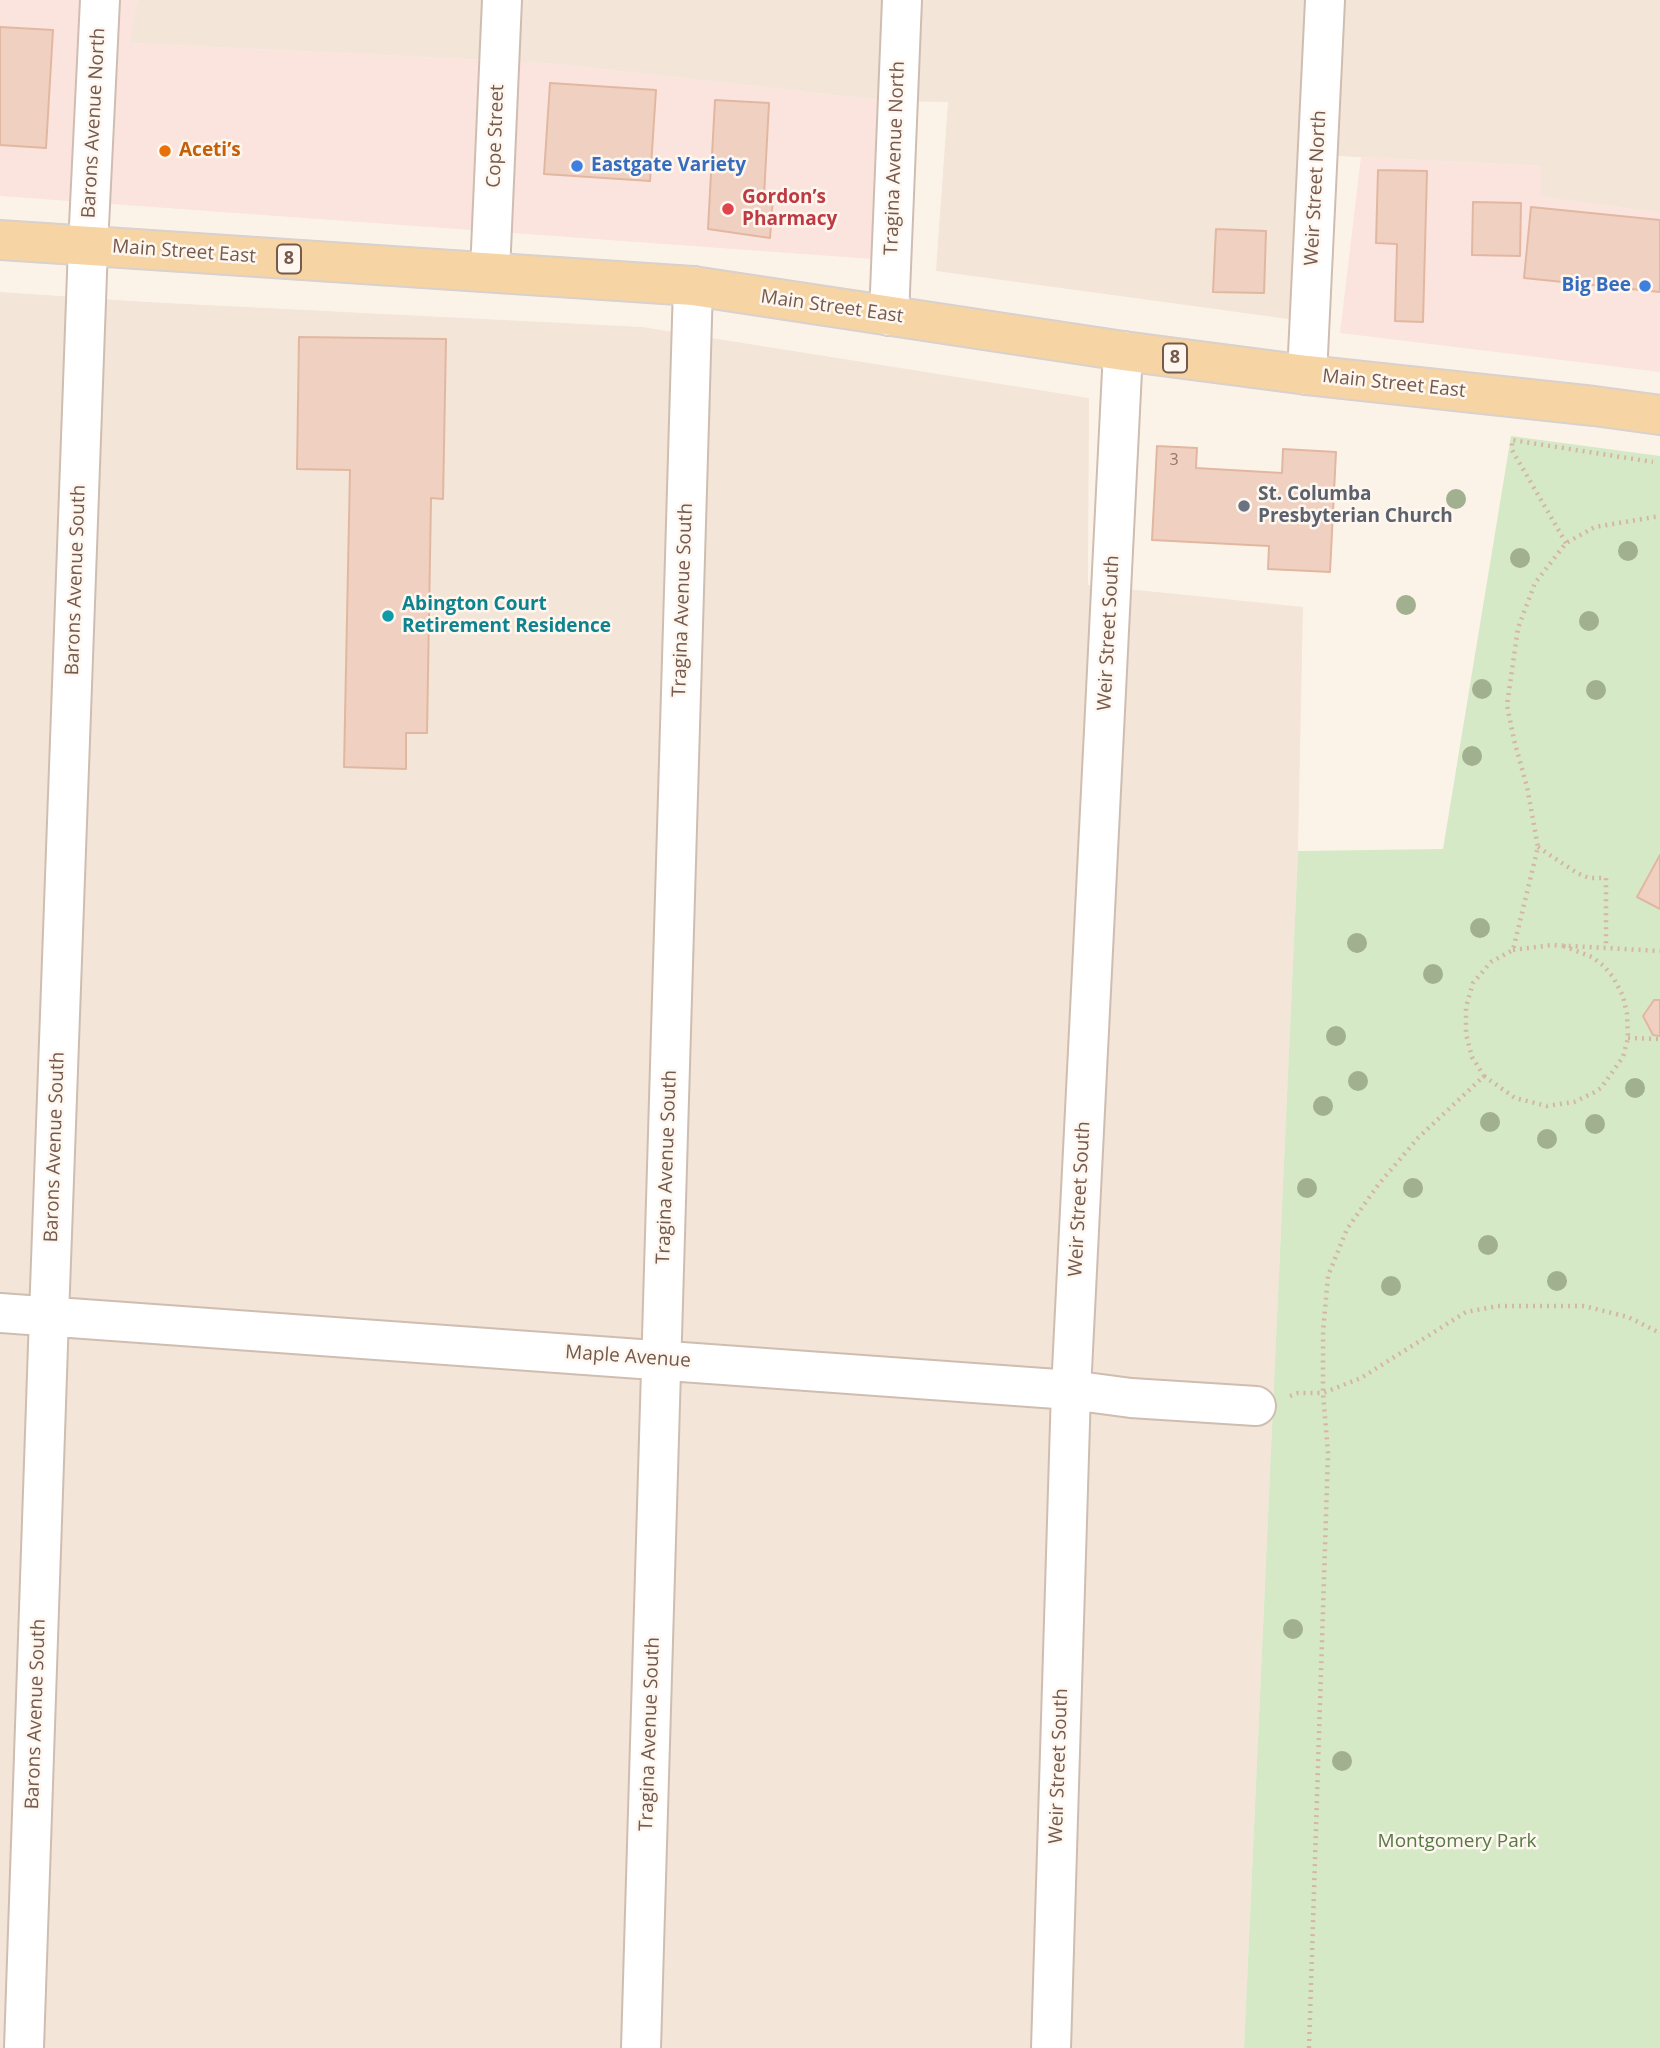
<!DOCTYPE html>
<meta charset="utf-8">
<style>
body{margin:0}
canvas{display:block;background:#fcf3e8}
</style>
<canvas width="1660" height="2048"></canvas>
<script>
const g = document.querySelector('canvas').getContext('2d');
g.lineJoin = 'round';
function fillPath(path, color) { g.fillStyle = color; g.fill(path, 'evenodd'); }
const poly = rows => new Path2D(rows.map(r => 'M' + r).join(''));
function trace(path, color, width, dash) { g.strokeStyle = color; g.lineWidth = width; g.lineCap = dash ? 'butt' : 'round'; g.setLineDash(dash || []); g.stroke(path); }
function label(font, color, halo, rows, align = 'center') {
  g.font = font + ' "Open Sans",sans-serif'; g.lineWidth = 5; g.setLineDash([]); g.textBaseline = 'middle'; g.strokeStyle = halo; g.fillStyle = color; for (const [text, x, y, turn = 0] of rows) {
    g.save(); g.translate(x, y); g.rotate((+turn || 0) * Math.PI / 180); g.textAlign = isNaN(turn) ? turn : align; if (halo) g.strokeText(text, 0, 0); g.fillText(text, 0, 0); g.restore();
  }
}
fillPath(poly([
 [137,0,1660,0,1660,213,1541,197,1540,166,1298,154,1296,320,936,271,948,102,887,101,546,63,129,43],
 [0,292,146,302,642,327,1089,398,1088,585,1303,607,1298,851,1244,2048,0,2048]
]), '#f3e5d7');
fillPath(poly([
 [0,0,137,0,130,43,546,63,887,101,872,259,0,196],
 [1361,157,1541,166,1541,197,1660,213,1660,372,1340,333]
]), '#fbe4dd');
fillPath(poly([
 [1511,436,1660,456,1660,2048,1244,2048,1298,851,1443,849]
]), '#d6e9c7');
const building = poly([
 [0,27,53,30,46,148,0,145,0,27],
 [550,83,656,90,650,181,544,174,550,83],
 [715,100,769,103,764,196,773,197,770,238,708,229,715,100],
 [1378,170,1427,171,1423,322,1395,321,1397,244,1376,243,1378,170],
 [1473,202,1521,203,1520,256,1472,255,1473,202],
 [1531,207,1660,220,1660,292,1524,278,1531,207],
 [1216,229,1266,231,1264,293,1213,292,1216,229],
 [299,337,446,339,443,499,431,498,427,733,406,733,406,769,344,767,350,470,297,469,299,337],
 [1157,446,1197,448,1196,468,1282,473,1283,449,1336,452,1330,572,1268,569,1269,546,1152,540,1157,446],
 [1660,855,1660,909,1637,897,1660,855],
 [1654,1000,1660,1000,1660,1036,1653,1035,1643,1016,1654,1000]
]);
fillPath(building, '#f0d1c1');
trace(building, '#e2b7a2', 2);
const minor = poly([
 [490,272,502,0],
 [889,316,902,0],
 [1307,375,1325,0],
 [0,1313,1071,1390,1131,1398,1256,1406],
 [24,2048,49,1316,88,246,100,0],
 [641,2048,693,286],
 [1051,2048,1071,1390,1123,351]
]);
const primary = poly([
 [0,240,693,286,1123,351,1307,375,1594,406,1660,415]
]);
trace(minor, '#cfbdb1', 42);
trace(primary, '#d8d1cd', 42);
trace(poly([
 [1566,543,1512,450,1512,440,1653,462],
 [1538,847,1577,873,1589,878,1606,878,1606,948],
 [1513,950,1552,945,1660,951],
 [1628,1038,1660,1039],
 [1484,1076,1515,1098,1547,1106,1574,1102,1593,1093,1601,1088,1623,1057,1628,1038,1627,1014,1623,996,1613,977,1604,966,1592,957,1563,946],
 [1290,1396,1298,1393,1323,1393,1361,1378,1466,1312,1498,1306,1584,1306,1628,1317,1660,1333],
 [1309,2048,1328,1453,1323,1393,1323,1332,1328,1276,1347,1229,1378,1185,1418,1138,1484,1076,1472,1057,1466,1034,1466,1007,1473,983,1491,962,1513,950,1538,847,1527,787,1514,740,1507,705,1518,628,1535,583,1566,543,1595,527,1660,516]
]), '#d5b5a4', 4.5, [2, 5]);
trace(minor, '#fff', 38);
trace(primary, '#f7d4a4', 38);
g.fillStyle = '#a1b08e';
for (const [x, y] of [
 [1456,499],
 [1628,551],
 [1520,558],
 [1406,605],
 [1589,621],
 [1482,689],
 [1596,690],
 [1472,756],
 [1480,928],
 [1357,943],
 [1433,974],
 [1336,1036],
 [1358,1081],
 [1635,1088],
 [1323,1106],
 [1490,1122],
 [1595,1124],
 [1547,1139],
 [1307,1188],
 [1413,1188],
 [1488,1245],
 [1557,1281],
 [1391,1286],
 [1293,1629],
 [1342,1761]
]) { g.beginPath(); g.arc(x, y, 10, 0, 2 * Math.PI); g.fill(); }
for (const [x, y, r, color] of [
 [165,151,7,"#e8710a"],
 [577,166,7,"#3f7fe0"],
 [728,209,7,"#e0444e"],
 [1645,286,7,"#3f7fe0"],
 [1244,506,7,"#6b7280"],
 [388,616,7,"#0f9aa8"]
]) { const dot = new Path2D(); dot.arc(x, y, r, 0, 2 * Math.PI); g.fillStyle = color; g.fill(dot); trace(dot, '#fef7ef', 2.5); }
label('16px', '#94776a', null, [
 ["3",1174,460]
]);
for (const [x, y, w] of [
 [289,259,24],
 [1175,358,24]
]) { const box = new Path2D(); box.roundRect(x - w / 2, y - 14.5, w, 29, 5); g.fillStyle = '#fef7ef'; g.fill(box); trace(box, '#75594d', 2); }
label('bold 18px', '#75594d', null, [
 ["8",289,259],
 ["8",1175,358]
]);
label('19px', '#75594d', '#fef7ef', [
 ["Barons Avenue North",94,123,-87],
 ["Cope Street",496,136,-88],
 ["Tragina Avenue North",895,158,-88],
 ["Weir Street North",1316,188,-87],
 ["Main Street East",184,252,4],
 ["Main Street East",832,307,8],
 ["Main Street East",1394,384,6],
 ["Barons Avenue South",76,580,-88],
 ["Tragina Avenue South",683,600,-88],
 ["Weir Street South",1109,633,-87],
 ["Barons Avenue South",55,1147,-88],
 ["Tragina Avenue South",667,1167,-88],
 ["Weir Street South",1080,1199,-87],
 ["Maple Avenue",628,1357,4],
 ["Barons Avenue South",36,1714,-88],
 ["Tragina Avenue South",650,1734,-88],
 ["Weir Street South",1059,1766,-88]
]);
label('bold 19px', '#c56008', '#fef7ef', [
 ["Aceti’s",179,151]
], 'left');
label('bold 19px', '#366cbe', '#fef7ef', [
 ["Eastgate Variety",591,166],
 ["Big Bee",1631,286,"right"]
], 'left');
label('bold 19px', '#be3a42', '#fef7ef', [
 ["Gordon’s",742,198],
 ["Pharmacy",742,220]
], 'left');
label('bold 19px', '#5b616d', '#fef7ef', [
 ["St. Columba",1258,495],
 ["Presbyterian Church",1258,517]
], 'left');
label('bold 19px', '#0d838f', '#fef7ef', [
 ["Abington Court",402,605],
 ["Retirement Residence",402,627]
], 'left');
label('19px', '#577a45', '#fef7ef', [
 ["Montgomery Park",1457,1842]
]);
</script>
